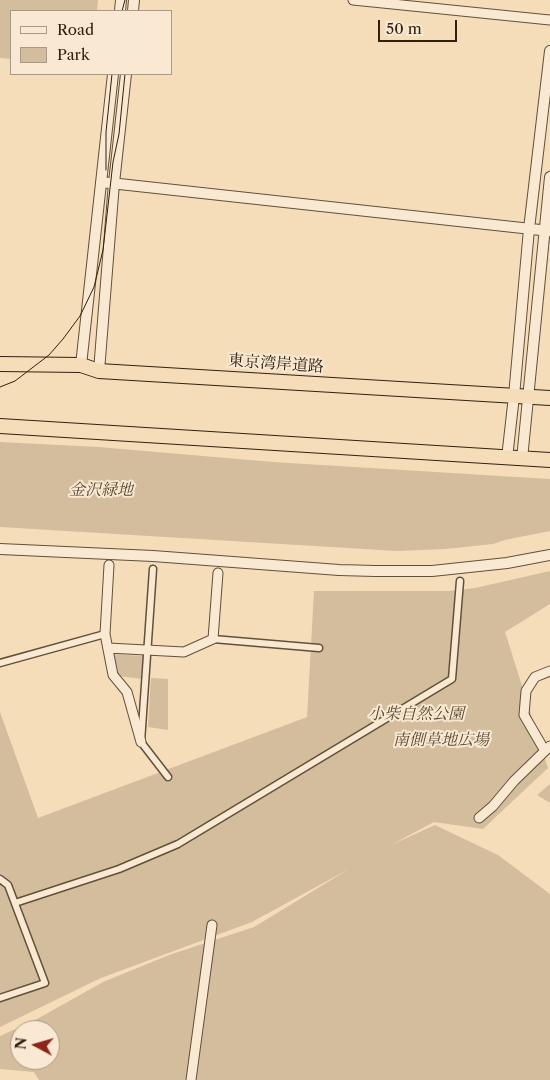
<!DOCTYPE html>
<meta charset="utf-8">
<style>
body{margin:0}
#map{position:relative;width:550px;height:1080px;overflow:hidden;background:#f6ddba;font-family:"Libre Caslon Text",serif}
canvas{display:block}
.legend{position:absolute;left:10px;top:10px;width:162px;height:65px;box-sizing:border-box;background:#f9e9d2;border:1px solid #a99984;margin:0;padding:6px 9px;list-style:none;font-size:15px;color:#30210e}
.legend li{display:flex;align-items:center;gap:10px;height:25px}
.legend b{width:25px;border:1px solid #a99984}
.north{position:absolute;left:10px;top:1020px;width:50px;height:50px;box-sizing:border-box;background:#f9e9d2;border:1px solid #a99984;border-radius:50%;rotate:276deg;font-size:14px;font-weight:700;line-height:20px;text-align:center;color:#30210e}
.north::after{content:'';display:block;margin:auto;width:18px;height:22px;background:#8f2418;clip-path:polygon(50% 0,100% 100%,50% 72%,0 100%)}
.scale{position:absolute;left:378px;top:20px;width:79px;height:22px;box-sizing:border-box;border:2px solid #30210e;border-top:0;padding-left:6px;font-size:15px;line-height:18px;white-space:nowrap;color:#30210e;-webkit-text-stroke:4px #f9e9d2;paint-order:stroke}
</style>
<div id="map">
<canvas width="550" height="1080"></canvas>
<ul class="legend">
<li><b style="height:6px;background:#f9e9d2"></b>Road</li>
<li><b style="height:14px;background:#d4bd9d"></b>Park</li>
</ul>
<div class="north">N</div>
<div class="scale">50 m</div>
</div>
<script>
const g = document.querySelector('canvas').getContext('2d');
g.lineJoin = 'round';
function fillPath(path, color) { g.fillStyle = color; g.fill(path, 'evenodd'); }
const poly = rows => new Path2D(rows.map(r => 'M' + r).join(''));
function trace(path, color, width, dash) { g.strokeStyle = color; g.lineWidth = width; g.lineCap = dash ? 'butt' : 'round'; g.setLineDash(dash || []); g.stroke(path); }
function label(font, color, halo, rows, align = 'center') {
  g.font = font + ' "Libre Caslon Text","Noto Serif JP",serif'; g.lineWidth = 4; g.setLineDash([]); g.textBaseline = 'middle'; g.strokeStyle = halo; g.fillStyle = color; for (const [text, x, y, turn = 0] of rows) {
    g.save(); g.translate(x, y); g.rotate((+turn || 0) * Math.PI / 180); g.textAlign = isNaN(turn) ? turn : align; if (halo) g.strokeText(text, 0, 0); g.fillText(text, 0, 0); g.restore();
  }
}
fillPath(poly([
 [0,0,98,0,97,11,11,11,11,59,0,58],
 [0,442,99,447,273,462,550,479,550,531,505,540,493,544,446,549,397,551,0,527],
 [550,571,550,604,505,632,548,768,483,829,434,822,391,845,435,825,498,855,550,894,550,1080,39,1080,34,1072,0,1069,0,1036,37,1019,103,982,169,955,254,927,349,869,252,922,101,978,0,1027,0,712,38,818,307,717,314,591,449,591,475,588],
 [20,1030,50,1030,50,1060,20,1060],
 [113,654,143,656,141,679,119,676],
 [151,678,168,679,168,730,148,727],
 [550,784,550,803,537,795]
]), '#d4bd9d');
const pedestrian = poly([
 [153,569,141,742,168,777],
 [213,639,319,648],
 [0,663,105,634],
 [0,879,8,885,45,983,0,998],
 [15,903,119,869,178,844,452,679,460,581]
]);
const minor = poly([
 [353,0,550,20],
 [109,565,105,634,113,675,127,692,141,742],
 [108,648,184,652,213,639,218,573],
 [545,751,524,715,526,691,535,677,550,671],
 [479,818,493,806,514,781,550,746],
 [191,1080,212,925]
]);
const tertiary = poly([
 [120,11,121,0],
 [133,11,134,0],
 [101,182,550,231],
 [81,365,113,74],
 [99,371,114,183,126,74],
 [507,458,514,396,529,229,550,51],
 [522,459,550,177],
 [0,549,153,556,339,570,375,571,432,571,507,563,550,555]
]);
const trunk = poly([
 [0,364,81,365,99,371,550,398],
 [0,426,550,460]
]);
trace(pedestrian, '#625039', 9);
trace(minor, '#625039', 11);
trace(tertiary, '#625039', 12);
trace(trunk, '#30210e', 16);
trace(pedestrian, '#f9e9d2', 6);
trace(minor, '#f9e9d2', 9);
trace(tertiary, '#f9e9d2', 10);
trace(trunk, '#f6ddba', 14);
trace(poly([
 [122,11,125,0],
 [106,170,106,132,112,74],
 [0,387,15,381,49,355,63,339,80,316,94,287,103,250,113,162,119,134,125,74]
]), '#30210e', 1);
label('16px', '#30210e', '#f9e9d2', [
 ["東京湾岸道路",276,364,4]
]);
label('italic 16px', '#594832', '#f9e9d2', [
 ["金沢緑地",101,490],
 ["小柴自然公園",416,714],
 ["南側草地広場",441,740]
]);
</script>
